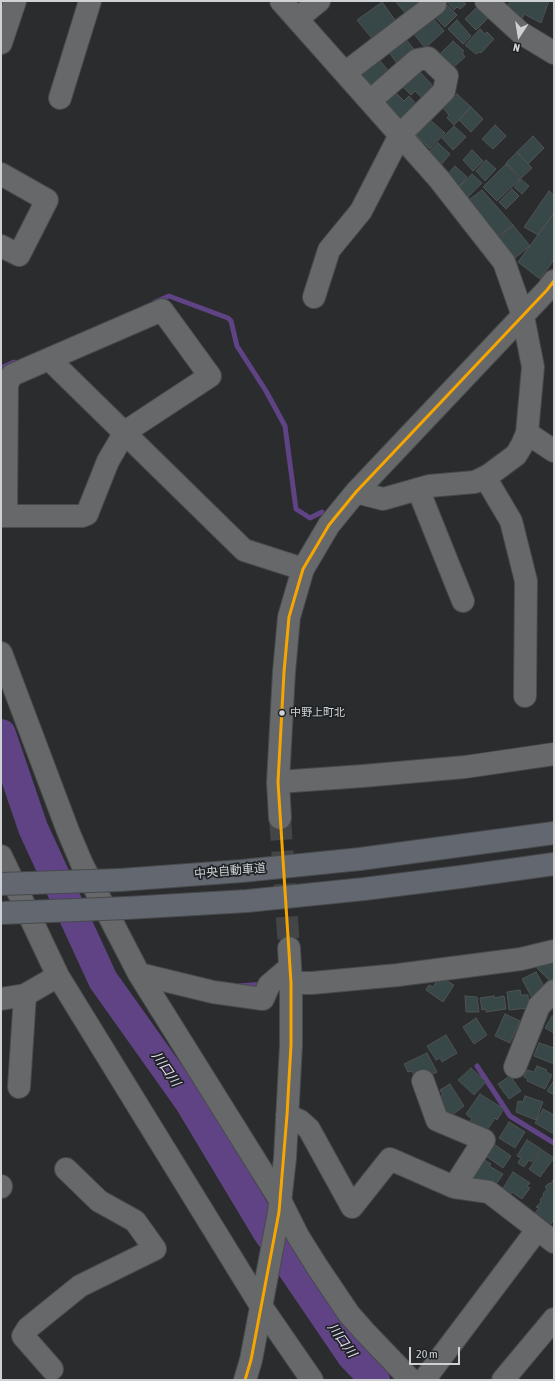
<!DOCTYPE html>
<meta charset="utf-8">
<style>
body{margin:0}
#map{position:relative;width:555px;height:1381px;overflow:hidden;background:#2a2c2e;font-family:"Asap Condensed",sans-serif}
canvas{display:block}
.frame{position:absolute;inset:0;border:2px solid #cfd2d4;pointer-events:none}
.north{position:absolute;left:499px;top:16px;width:40px;height:40px;-webkit-text-stroke:3px #1f2326;paint-order:stroke;rotate:192deg;font-size:11px;font-weight:700;line-height:16px;text-align:center;color:#cfd2d4}
.north::after{content:'';display:block;margin:auto;width:14px;height:18px;background:#cfd2d4;clip-path:polygon(50% 0,100% 100%,50% 72%,0 100%)}
.scale{position:absolute;left:409px;top:1347px;width:51px;height:18px;box-sizing:border-box;border:2px solid #cfd2d4;border-top:0;padding-left:5px;font-size:12px;line-height:14px;white-space:nowrap;color:#cfd2d4;-webkit-text-stroke:3px #1f2326;paint-order:stroke}
</style>
<div id="map">
<canvas width="555" height="1381"></canvas>
<div class="frame"></div>
<div class="north">N</div>
<div class="scale">20 m</div>
</div>
<script>
const g = document.querySelector('canvas').getContext('2d');
g.lineJoin = 'round';
const poly = rows => new Path2D(rows.map(r => 'M' + r).join(''));
function trace(path, color, width, dash) { g.strokeStyle = color; g.lineWidth = width; g.lineCap = dash ? 'butt' : 'round'; g.setLineDash(dash || []); g.stroke(path); }
function fillPath(path, color) { g.fillStyle = color; g.fill(path, 'evenodd'); }
function label(font, color, halo, rows, align = 'center') {
  g.font = font + ' "Asap Condensed","Noto Sans JP",sans-serif'; g.lineWidth = 3.5; g.setLineDash([]); g.textBaseline = 'middle'; g.strokeStyle = halo; g.fillStyle = color; for (const [text, x, y, turn = 0] of rows) {
    g.save(); g.translate(x, y); g.rotate((+turn || 0) * Math.PI / 180); g.textAlign = isNaN(turn) ? turn : align; if (halo) g.strokeText(text, 0, 0); g.fillText(text, 0, 0); g.restore();
  }
}
trace(poly([
 [155,302,169,296,228,318,231,321,237,346,266,391,285,426,296,509,310,518,322,512],
 [1,368,14,362],
 [239,986,263,984],
 [477,1066,510,1116,554,1143]
]), '#604384', 5);
trace(poly([
 [1,734,33,828,103,980,189,1101,267,1231,352,1356,375,1380]
]), '#604384', 30);
const building = poly([
 [395,1,415,1,419,5,407,15,395,1],
 [446,1,464,1,463,2,466,4,460,9,457,7,454,10,446,1],
 [510,1,549,1,541,23,524,14,521,22,504,14,510,1],
 [382,2,398,24,374,41,357,20,382,2],
 [446,4,457,15,445,27,431,13,446,4],
 [478,6,489,17,476,30,465,19,478,6],
 [432,17,444,31,425,48,414,34,432,17],
 [457,20,471,36,463,44,448,29,457,20],
 [480,29,485,34,487,32,494,39,481,53,479,52,476,54,465,45,480,29],
 [405,38,416,52,399,66,388,51,405,38],
 [453,41,464,51,462,52,465,57,448,72,435,59,453,41],
 [378,58,391,74,372,89,357,76,378,58],
 [418,70,436,89,424,100,415,91,411,95,402,86,418,70],
 [396,93,404,101,409,96,417,105,401,122,382,105,396,93],
 [457,94,471,107,454,125,447,118,449,115,443,108,457,94],
 [471,107,483,119,471,132,459,120,471,107],
 [428,118,445,133,430,149,415,134,428,118],
 [495,125,506,136,493,149,482,139,495,125],
 [454,126,466,137,453,150,442,138,454,126],
 [533,136,544,148,528,164,517,152,533,136],
 [438,143,450,154,441,165,427,154,438,143],
 [472,150,483,161,473,171,463,160,472,150],
 [517,152,532,168,521,178,506,163,517,152],
 [486,160,496,169,485,181,476,171,486,160],
 [506,164,520,179,497,201,483,187,506,164],
 [455,166,467,177,457,189,446,176,455,166],
 [472,174,482,183,464,201,457,189,472,174],
 [521,179,529,186,522,194,514,187,521,179],
 [512,189,519,196,506,209,499,202,512,189],
 [482,190,513,225,497,237,466,202,482,190],
 [549,191,554,195,554,213,538,235,524,227,549,191],
 [554,213,554,260,540,279,518,262,554,213],
 [513,225,530,246,511,261,494,242,513,225],
 [549,956,554,961,554,977,550,981,537,968,549,956],
 [536,972,546,990,532,998,522,979,536,972],
 [440,977,454,985,443,1002,426,990,429,985,433,987,440,977],
 [520,990,521,995,528,995,529,1008,509,1010,507,992,520,990],
 [465,996,477,997,479,1012,466,1012,465,996],
 [494,996,494,998,504,996,506,1009,486,1012,486,1009,482,1010,480,998,494,996],
 [505,1014,520,1021,510,1043,495,1036,505,1014],
 [552,1016,554,1017,554,1033,545,1028,552,1016],
 [476,1018,487,1035,474,1044,463,1027,476,1018],
 [446,1035,457,1053,442,1062,440,1058,436,1060,427,1046,446,1035],
 [539,1043,554,1048,554,1064,534,1056,539,1043],
 [427,1053,437,1072,421,1080,414,1075,412,1071,408,1072,404,1064,427,1053],
 [537,1066,547,1070,546,1072,552,1075,545,1089,527,1081,528,1079,524,1077,527,1070,534,1072,537,1066],
 [471,1068,486,1082,474,1095,458,1080,471,1068],
 [510,1076,521,1091,509,1099,498,1084,510,1076],
 [554,1080,554,1095,547,1091,554,1080],
 [450,1084,464,1106,451,1116,443,1113,437,1099,443,1095,440,1090,450,1084],
 [480,1094,504,1109,497,1120,495,1118,485,1133,470,1122,472,1119,466,1114,480,1094],
 [525,1096,543,1102,536,1120,516,1112,518,1101,523,1102,525,1096],
 [543,1109,554,1115,554,1134,535,1123,543,1109],
 [509,1122,525,1132,515,1148,499,1138,509,1122],
 [527,1140,541,1149,532,1162,529,1160,524,1167,518,1163,521,1158,517,1156,527,1140],
 [491,1142,511,1156,503,1168,483,1154,491,1142],
 [542,1150,554,1158,540,1177,529,1169,542,1150],
 [480,1157,491,1164,489,1166,503,1174,494,1187,481,1184,469,1177,480,1157],
 [513,1172,530,1183,527,1186,530,1188,522,1199,512,1192,510,1195,502,1190,513,1172],
 [554,1178,554,1218,550,1226,534,1214,539,1208,536,1207,541,1202,540,1200,544,1195,543,1194,547,1189,545,1187,549,1183,551,1184,554,1178]
]);
fillPath(building, '#384748');
trace(building, '#505253', 1);
trace(poly([
 [280,818,289,948]
]), '#434547', 22, [22, 11]);
const minor = poly([
 [281,1,439,179,504,262,523,316,533,367,527,433,554,451],
 [486,1,521,33,554,53],
 [297,19,319,1],
 [1,43,15,1],
 [345,73,435,4],
 [60,98,90,1],
 [1,174,47,200,19,255,1,246],
 [314,297,329,250,361,211,400,135,444,91,447,76,428,58,417,60,370,101],
 [485,477,511,521,526,581,525,696],
 [418,489,463,601],
 [356,492,383,499,429,486,475,482,489,475,516,455,522,445,527,433],
 [1,516,82,516,87,514,108,461,125,432,210,376,162,310,49,359],
 [6,516,7,384,12,375,49,359,244,550,303,569],
 [1,653,68,831,82,864,139,974,280,1200,298,1236,318,1268,349,1314,364,1331,411,1380],
 [278,782,363,776,465,767,554,754],
 [280,818,278,782,284,672,289,617,303,569,329,525,356,492,547,290,554,281],
 [1,856,58,976,261,1306,312,1380],
 [139,974,213,992,263,999,269,985,290,967],
 [291,983,312,983,398,975,521,959,554,951],
 [1,999,25,995,58,976],
 [515,1067,539,1006,554,991],
 [423,1081,437,1120,484,1140,454,1187],
 [19,1087,25,995],
 [287,1115,300,1121,309,1129,352,1207,390,1159,454,1187,489,1192,554,1242],
 [1,1187,1,1186],
 [52,1369,23,1336,28,1328,80,1286,155,1249,135,1221,99,1201,66,1169],
 [245,1380,251,1360,279,1212,285,1158,291,1045,291,983,289,948],
 [424,1380,537,1230],
 [503,1380,554,1319]
]);
const highway = poly([
 [120,880,242,871,360,859,554,833],
 [127,908,247,901,364,889,460,877,554,864]
]);
trace(minor, '#484a4c', 24);
trace(highway, '#484a4c', 24);
trace(minor, '#666869', 22);
trace(highway, '#636870', 22);
const highwayBridge = poly([
 [1,884,120,880],
 [1,913,127,908]
]);
trace(highwayBridge, '#484a4c', 24, []);
trace(highwayBridge, '#636870', 22);
trace(poly([
 [245,1380,251,1360,279,1212,287,1115,291,1045,291,983,278,782,284,672,289,617,303,569,329,525,356,492,547,290,554,281]
]), '#f7a600', 3);
for (const [x, y, r, color] of [
 [282,713,3.5,"#cfd2d4"]
]) { const dot = new Path2D(); dot.arc(x, y, r, 0, 2 * Math.PI); g.fillStyle = color; g.fill(dot); trace(dot, '#1f2326', 1.5); }
label('11px', '#cfd2d4', '#1f2326', [
 ["中野上町北",290,713]
], 'left');
label('12px', '#cfd2d4', '#1f2326', [
 ["中央自動車道",230,871,-5]
]);
label('italic 13px', '#e6def3', '#1f2326', [
 ["川口川",166,1069,55],
 ["川口川",342,1340,54]
]);
</script>
